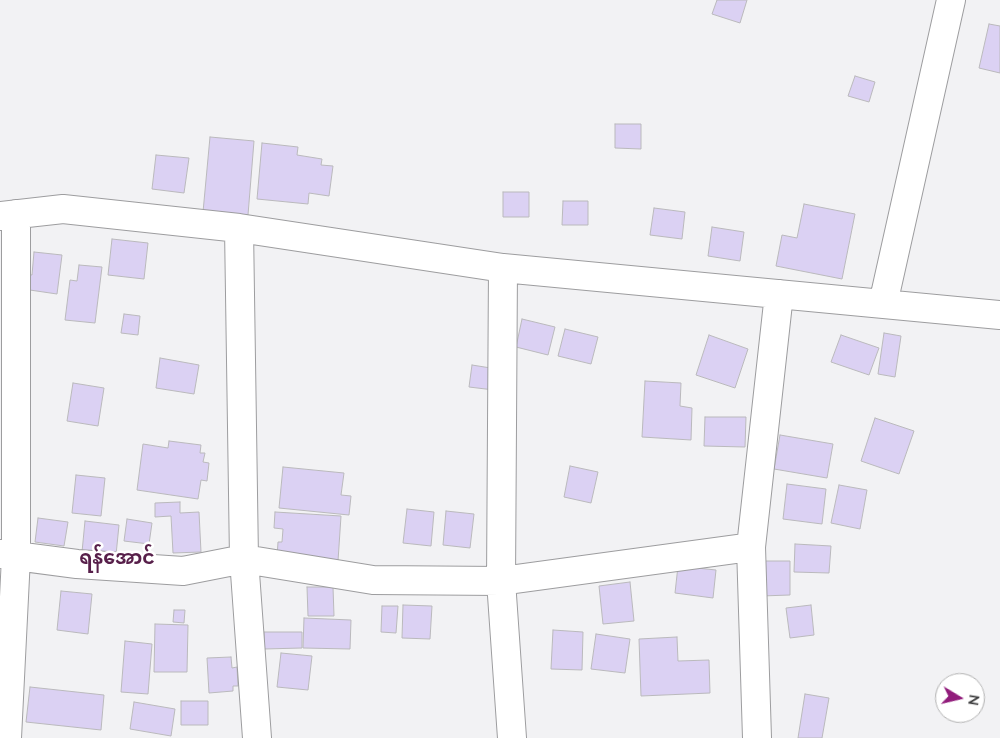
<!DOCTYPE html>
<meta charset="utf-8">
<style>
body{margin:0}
#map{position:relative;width:1000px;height:738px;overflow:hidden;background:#f2f2f4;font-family:Lato,sans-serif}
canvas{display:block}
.north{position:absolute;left:935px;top:673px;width:50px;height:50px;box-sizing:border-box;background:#fff;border:1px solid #b1b1b1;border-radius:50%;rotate:99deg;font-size:14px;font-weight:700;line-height:20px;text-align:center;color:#3b3b3c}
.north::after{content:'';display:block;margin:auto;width:18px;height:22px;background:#911c7b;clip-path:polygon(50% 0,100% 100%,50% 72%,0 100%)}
</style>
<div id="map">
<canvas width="1000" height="738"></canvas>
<div class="north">N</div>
</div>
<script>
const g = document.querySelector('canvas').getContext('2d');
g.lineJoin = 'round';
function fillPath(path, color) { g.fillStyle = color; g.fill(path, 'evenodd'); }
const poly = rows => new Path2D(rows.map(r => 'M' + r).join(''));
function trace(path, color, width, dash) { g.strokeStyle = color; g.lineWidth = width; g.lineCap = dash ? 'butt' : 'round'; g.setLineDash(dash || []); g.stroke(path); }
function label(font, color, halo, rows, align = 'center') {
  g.font = font + ' Lato,"Noto Sans Myanmar",sans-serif'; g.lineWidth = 5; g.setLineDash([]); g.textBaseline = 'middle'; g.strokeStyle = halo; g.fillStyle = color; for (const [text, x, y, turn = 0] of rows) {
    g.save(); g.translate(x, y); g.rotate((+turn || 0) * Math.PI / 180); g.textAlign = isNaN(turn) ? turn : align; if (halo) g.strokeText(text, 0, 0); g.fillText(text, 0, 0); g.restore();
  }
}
const building = poly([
 [717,0,747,0,740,23,712,14,717,0],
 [989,24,1000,26,1000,73,979,68,989,24],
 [855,76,875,82,869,102,848,96,855,76],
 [615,124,641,124,641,149,615,148,615,124],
 [210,137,254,141,248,215,203,212,210,137],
 [262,143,298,147,297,155,322,159,321,165,333,166,329,196,309,193,308,204,257,199,262,143],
 [156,155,189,158,184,193,152,189,156,155],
 [503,192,529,192,529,217,503,217,503,192],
 [563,201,588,201,588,225,562,225,563,201],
 [804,204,855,214,842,279,776,266,782,235,797,238,804,204],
 [654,208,685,212,682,239,650,235,654,208],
 [712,227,744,232,740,261,708,256,712,227],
 [112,239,148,243,144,279,108,275,112,239],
 [34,252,62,255,57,294,23,289,25,274,32,275,34,252],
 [79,265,102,267,95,323,65,320,70,280,77,281,79,265],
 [124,314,140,316,138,335,121,333,124,314],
 [522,319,555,327,548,355,516,347,522,319],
 [565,329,598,337,591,364,558,356,565,329],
 [884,333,901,336,895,377,878,374,884,333],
 [709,335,748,349,735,388,696,375,709,335],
 [841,335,879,348,869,375,831,362,841,335],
 [160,358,199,365,194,394,156,388,160,358],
 [472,365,497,369,494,390,469,387,472,365],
 [645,381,681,383,680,406,692,408,691,440,642,437,645,381],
 [73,383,104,388,98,426,67,421,73,383],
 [705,417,746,417,745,447,704,446,705,417],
 [875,418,914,431,899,474,861,461,875,418],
 [780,435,833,444,827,478,774,469,780,435],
 [169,441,201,445,200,453,205,453,203,462,209,463,207,481,201,480,198,499,137,490,143,444,168,448,169,441],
 [570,466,598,472,591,503,564,497,570,466],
 [283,467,344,473,341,495,351,496,349,515,279,508,283,467],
 [76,475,105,478,101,516,72,513,76,475],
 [787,484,826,489,822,524,783,519,787,484],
 [839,485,867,490,860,529,831,523,839,485],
 [180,502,180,513,199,512,201,552,173,553,171,516,155,517,155,503,180,502],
 [407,509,434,512,431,546,403,543,407,509],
 [446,511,474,514,470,548,443,545,446,511],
 [275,512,341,516,338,561,277,557,278,542,282,542,283,529,274,528,275,512],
 [38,518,68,522,64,546,35,542,38,518],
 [127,519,152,523,149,544,124,541,127,519],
 [85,521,119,525,116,555,82,552,85,521],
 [795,544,831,546,829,573,794,572,795,544],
 [761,561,790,561,790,595,761,596,761,561],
 [678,566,716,570,713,598,675,593,678,566],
 [630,582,634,621,603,624,599,586,630,582],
 [307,587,333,587,334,616,308,616,307,587],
 [61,591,92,594,88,634,57,630,61,591],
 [403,605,432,606,430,639,402,638,403,605],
 [811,605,814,635,790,638,786,608,811,605],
 [382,606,398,606,396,633,381,632,382,606],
 [174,610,185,610,184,623,173,622,174,610],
 [304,618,351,620,350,649,303,648,304,618],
 [155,624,188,625,187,672,154,672,155,624],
 [553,630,583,632,582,670,551,669,553,630],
 [264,632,302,632,302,648,264,649,264,632],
 [596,634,630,639,625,673,591,669,596,634],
 [677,637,678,661,709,660,710,693,641,696,639,639,677,637],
 [125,641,152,644,148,694,121,692,125,641],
 [281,653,312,656,308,690,277,687,281,653],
 [231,657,232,668,237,667,238,686,233,686,233,691,209,693,207,658,231,657],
 [30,687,104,695,101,730,26,722,30,687],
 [805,694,829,698,822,738,798,738,805,694],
 [181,701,208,701,208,725,181,725,181,701],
 [134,702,175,709,171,736,130,729,134,702]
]);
fillPath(building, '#dbd1f3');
trace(building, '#bab9bc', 1);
const street = poly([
 [0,216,63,209,239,228,503,268,1000,315],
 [239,228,244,559,257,738],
 [503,268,501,581,512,738],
 [883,304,951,0],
 [0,554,77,564,183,571,244,559,373,580,501,581,751,547],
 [7,738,16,557,16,214],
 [757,738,751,547,779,294]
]);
trace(street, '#9d9d9f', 30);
trace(street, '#fff', 28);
label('bold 19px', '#571f4a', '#fff', [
 ["ရန်အောင်",117,558]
]);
</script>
